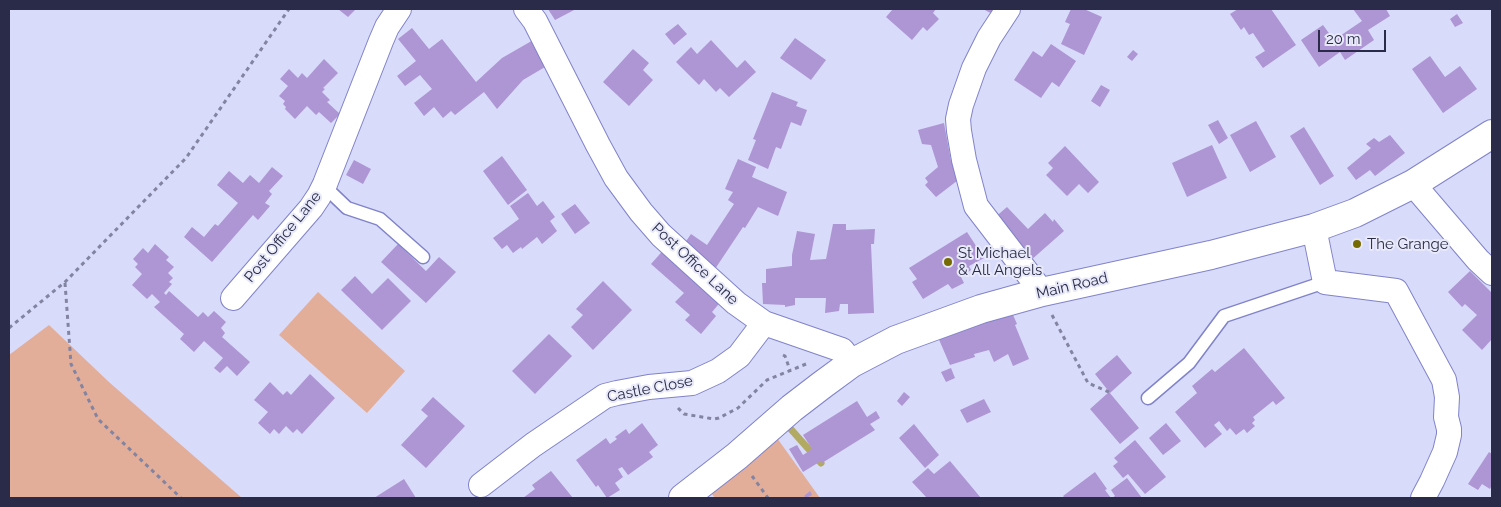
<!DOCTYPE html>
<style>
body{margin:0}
#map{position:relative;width:1501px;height:507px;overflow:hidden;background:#d9dbfa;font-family:Raleway,sans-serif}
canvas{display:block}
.frame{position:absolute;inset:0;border:10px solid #2a2b48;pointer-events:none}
.scale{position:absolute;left:1318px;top:30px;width:68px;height:22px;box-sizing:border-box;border:2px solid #2a2b48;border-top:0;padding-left:6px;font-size:15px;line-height:18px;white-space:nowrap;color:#2a2b48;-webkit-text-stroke:4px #e8e9f9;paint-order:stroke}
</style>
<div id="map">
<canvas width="1501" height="507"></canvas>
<div class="frame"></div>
<div class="scale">20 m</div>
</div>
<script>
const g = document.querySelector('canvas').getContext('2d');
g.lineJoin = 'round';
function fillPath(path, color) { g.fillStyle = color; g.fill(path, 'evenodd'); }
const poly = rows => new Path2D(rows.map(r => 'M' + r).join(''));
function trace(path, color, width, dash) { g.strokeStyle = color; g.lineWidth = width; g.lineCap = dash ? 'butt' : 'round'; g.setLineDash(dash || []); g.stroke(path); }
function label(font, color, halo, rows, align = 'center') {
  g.font = font + ' Raleway,sans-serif'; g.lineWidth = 4; g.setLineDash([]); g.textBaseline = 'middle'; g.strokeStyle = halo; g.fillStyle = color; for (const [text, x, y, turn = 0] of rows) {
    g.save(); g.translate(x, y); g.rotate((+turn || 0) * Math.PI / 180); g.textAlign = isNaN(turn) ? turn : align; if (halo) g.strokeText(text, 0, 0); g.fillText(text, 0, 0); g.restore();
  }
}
fillPath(poly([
 [318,292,405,371,367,413,279,335],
 [49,325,110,383,242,498,9,498,9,355],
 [777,438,820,498,715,498,709,490]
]), '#e2ae9a');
trace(poly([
 [788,426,821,463]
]), '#b2a962', 7);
fillPath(poly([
 [338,9,356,9,348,17],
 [548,9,576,9,555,20],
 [893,9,936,9,933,13,939,19,927,31,923,27,912,40,886,17],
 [983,9,1003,9,998,17],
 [1071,9,1084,9,1102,17,1084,55,1061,44,1070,24,1065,22],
 [1238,9,1271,9,1296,45,1263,68,1255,57,1265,51,1253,33,1249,35,1244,27,1241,30,1230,14],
 [1353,9,1386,9,1390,16,1368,30,1374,40,1345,60,1340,52,1319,67,1301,40,1323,25,1334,40,1362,21],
 [1457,14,1463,23,1455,27,1450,19],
 [678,24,687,34,674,45,665,34],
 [412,28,429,49,442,39,476,82,502,58,535,39,550,64,523,80,497,109,484,92,455,115,451,111,443,118,434,107,424,116,414,103,432,89,420,75,405,86,397,76,416,61,398,39],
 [795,38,826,60,811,80,780,58],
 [711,40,737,68,745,60,756,72,729,97,720,88,716,92,704,79,699,85,676,62,691,47,697,54],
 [1051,44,1076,61,1059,87,1052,82,1041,98,1014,80,1033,51,1042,57],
 [633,49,649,63,643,70,653,80,629,106,603,82],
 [1133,50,1138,54,1132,61,1127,57],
 [1430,56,1445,77,1460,66,1477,89,1443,113,1412,69],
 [324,59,338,73,323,88,325,89,322,92,330,100,327,102,340,114,331,123,319,112,316,115,307,106,295,119,285,109,286,107,283,104,285,101,279,96,288,86,280,79,289,69,298,78,302,73,307,78],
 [1101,85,1110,90,1100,107,1091,101],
 [772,92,798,102,796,106,807,110,801,126,791,122,781,149,776,147,768,169,748,160,756,140,753,139],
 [1218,120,1228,138,1219,144,1208,125],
 [1256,121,1276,157,1250,172,1230,135],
 [944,123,951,161,962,177,936,197,925,185,928,182,925,178,938,167,931,145,922,144,918,130],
 [1304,127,1334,176,1320,185,1290,136],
 [1390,135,1405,153,1375,176,1370,170,1356,180,1347,168,1371,148,1366,144,1374,138,1379,142],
 [1212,145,1227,178,1187,197,1172,163],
 [1065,146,1099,182,1088,193,1079,184,1067,196,1046,175,1053,168,1048,163],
 [502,156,527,190,508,205,483,171],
 [738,159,756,167,752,177,787,192,778,216,758,207,745,228,743,227,715,269,682,247,691,234,707,245,734,204,728,200,733,192,725,189],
 [354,160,371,169,363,184,346,175],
 [272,167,283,176,269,191,272,194,265,203,270,206,258,220,253,215,212,262,184,237,192,227,204,237,215,224,218,226,238,203,217,185,229,171,243,183,250,175,259,183],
 [528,193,537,206,543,201,555,217,550,221,557,231,542,244,537,237,522,249,521,247,513,253,507,245,502,249,493,238,519,219,510,206],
 [575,204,590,223,575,234,561,214],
 [1007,207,1028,229,1045,213,1053,222,1054,219,1064,231,1030,261,993,219],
 [833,224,846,224,846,230,875,229,874,244,871,244,874,313,848,314,848,304,840,304,839,311,825,313,826,298,795,298,795,305,785,307,785,305,763,304,762,283,766,283,766,269,792,266,792,255,797,231,815,234,810,260,826,259],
 [967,232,984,258,969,266,971,270,961,277,964,283,952,289,948,284,923,299,912,282,917,279,909,268],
 [155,244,169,257,166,260,174,267,168,273,173,278,169,282,172,284,164,293,166,295,169,291,198,317,203,312,208,317,214,311,226,322,221,328,225,333,222,337,250,362,237,376,227,366,220,373,214,368,223,358,204,341,194,352,180,339,184,334,154,307,160,302,152,294,147,299,132,285,142,274,135,267,138,264,133,259,143,248,148,253],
 [398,244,426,271,439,257,456,272,426,303,381,262],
 [667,246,723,299,712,312,716,316,701,334,685,320,690,315,675,302,684,293,651,264],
 [1470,271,1492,293,1492,339,1482,350,1462,330,1477,315,1465,304,1462,307,1448,292],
 [355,276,372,294,388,278,411,301,382,330,341,290],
 [603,281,632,310,593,350,571,327,583,315,576,309],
 [1010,308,1017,324,1015,325,1029,359,1013,366,1008,354,994,362,989,350,974,354,975,357,950,365,937,335],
 [549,334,572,356,535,394,512,371],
 [1244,348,1285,398,1276,405,1273,401,1253,417,1255,420,1252,423,1255,426,1247,433,1244,429,1236,435,1230,428,1227,431,1219,421,1214,425,1222,434,1205,448,1175,412,1197,393,1192,386,1212,369,1215,372],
 [1117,355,1132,373,1110,393,1095,374],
 [951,368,955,378,946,382,941,372],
 [310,374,335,398,302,434,297,429,293,433,286,426,279,434,274,429,270,434,258,423,268,412,254,400,270,382,283,395,287,391,291,395],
 [904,392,910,397,902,406,897,401],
 [1109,392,1139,428,1120,444,1090,409],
 [433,397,465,426,426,468,401,445,428,416,421,410],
 [984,399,991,412,967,423,960,410],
 [857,401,867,417,876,411,880,418,870,424,875,430,822,463,821,461,803,472,789,449,797,445,803,455,812,449,803,435],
 [642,423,658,445,649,452,653,457,628,475,622,467,618,469,623,477,615,483,620,490,607,498,598,485,596,487,576,460,606,438,610,444,617,439,615,437,626,429,629,434],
 [1166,423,1181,441,1163,455,1149,438],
 [914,424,939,455,925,468,899,438],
 [1135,440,1166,477,1145,494,1128,474,1123,478,1113,466,1118,462,1114,458],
 [1489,452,1492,454,1492,485,1490,489,1482,484,1478,490,1468,484],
 [950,461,981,498,927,498,912,482,928,468,934,474],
 [551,471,573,498,523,498,535,489,532,485],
 [1095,472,1107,489,1105,490,1111,498,1065,498,1063,496],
 [1127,478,1142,498,1112,498,1115,496,1111,490],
 [404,479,416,498,374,498],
 [810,491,812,495,806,498,804,496]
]), '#ae95d4');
const service = poly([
 [324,186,347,208,380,219,423,257],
 [1148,398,1189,363,1224,316,1325,282]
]);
const minor = poly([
 [526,9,535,21,598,145,616,178,641,212,661,235,736,303,764,323,842,350,852,363],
 [1008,9,989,38,974,68,961,105,958,119,959,131,964,160,976,206,1042,292],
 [1413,184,1478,260,1492,273],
 [1314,228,1325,282,1396,291,1444,380,1447,397,1446,417,1449,429,1449,435,1445,452,1432,481,1423,498],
 [233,298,311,208,319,196,325,184,381,41,387,27,399,9],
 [481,485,533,445,605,396,617,393,649,387,692,383,718,371,739,356,764,323]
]);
const primary = poly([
 [683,498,737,456,792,408,822,385,852,363,896,340,981,309,1042,292,1211,255,1314,228,1355,213,1413,184,1492,134]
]);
trace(service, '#8183ca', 15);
trace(minor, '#8183ca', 26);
trace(primary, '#8183ca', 30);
trace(poly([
 [65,283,71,364,98,419,181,498],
 [1052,315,1088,383,1109,392],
 [9,328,65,282,186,158,289,9],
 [783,355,785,356,790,370],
 [678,408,684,414,714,419,719,418,738,408,767,380,806,364],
 [752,476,768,498]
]), '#8284a2', 3, [4, 4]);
trace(service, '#fff', 12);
trace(minor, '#fff', 24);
trace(primary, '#fff', 28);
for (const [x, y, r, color] of [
 [1357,244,5,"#766a03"],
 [948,262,5,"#766a03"]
]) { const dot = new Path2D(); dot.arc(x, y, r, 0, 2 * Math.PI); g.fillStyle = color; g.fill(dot); trace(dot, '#e8e9f9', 2); }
label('15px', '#2a2b48', '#e8e9f9', [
 ["Post Office Lane",283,237,-51],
 ["Post Office Lane",695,264,43],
 ["Main Road",1072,286,-13],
 ["Castle Close",650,389,-11]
]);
label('15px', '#2a2b48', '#e8e9f9', [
 ["The Grange",1367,244],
 ["St Michael",958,253],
 ["& All Angels",958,270]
], 'left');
</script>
